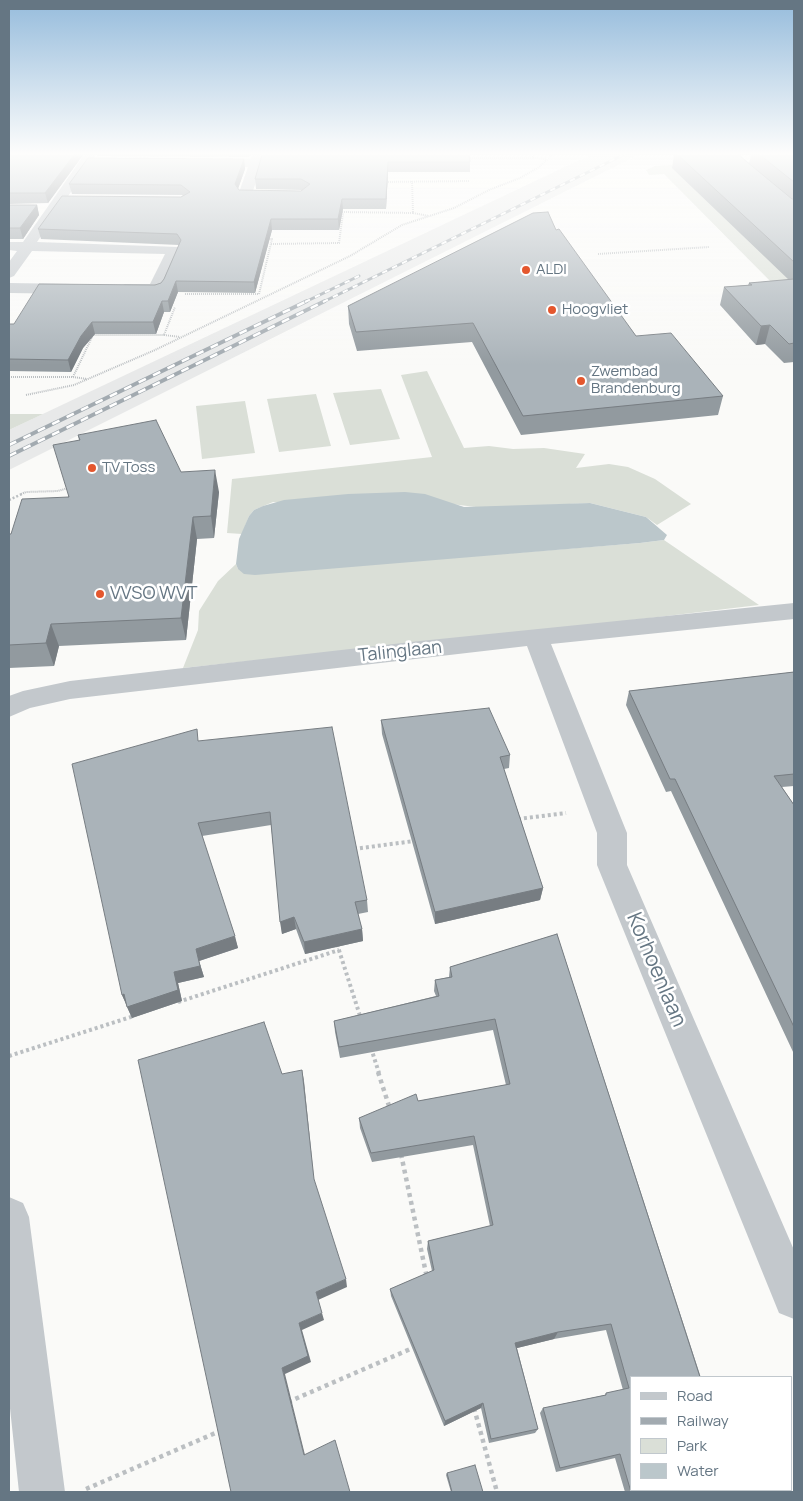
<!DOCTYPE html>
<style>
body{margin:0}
#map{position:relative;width:803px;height:1501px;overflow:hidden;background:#fafaf8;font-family:Manrope,sans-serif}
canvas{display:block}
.frame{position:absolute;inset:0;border:10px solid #657683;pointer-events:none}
.legend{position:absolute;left:630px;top:1376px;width:162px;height:115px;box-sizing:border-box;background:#fff;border:1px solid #c1c8cd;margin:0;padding:6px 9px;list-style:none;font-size:15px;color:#657683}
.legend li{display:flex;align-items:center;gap:10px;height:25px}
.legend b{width:25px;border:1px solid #c1c8cd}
</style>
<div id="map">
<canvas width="803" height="1501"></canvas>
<div class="frame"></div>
<ul class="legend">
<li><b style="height:6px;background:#c3c8cc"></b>Road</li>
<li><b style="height:6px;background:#a2aab0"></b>Railway</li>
<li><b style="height:14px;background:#dadfd7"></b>Park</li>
<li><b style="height:14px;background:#bbc7cb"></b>Water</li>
</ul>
</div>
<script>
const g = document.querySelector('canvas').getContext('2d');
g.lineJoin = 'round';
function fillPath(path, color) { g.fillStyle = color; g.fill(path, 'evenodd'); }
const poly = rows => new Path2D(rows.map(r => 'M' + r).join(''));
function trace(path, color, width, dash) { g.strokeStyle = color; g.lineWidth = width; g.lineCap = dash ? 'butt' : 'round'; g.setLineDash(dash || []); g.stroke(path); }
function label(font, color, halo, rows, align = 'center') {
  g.font = font + ' Manrope,sans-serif'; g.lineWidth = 5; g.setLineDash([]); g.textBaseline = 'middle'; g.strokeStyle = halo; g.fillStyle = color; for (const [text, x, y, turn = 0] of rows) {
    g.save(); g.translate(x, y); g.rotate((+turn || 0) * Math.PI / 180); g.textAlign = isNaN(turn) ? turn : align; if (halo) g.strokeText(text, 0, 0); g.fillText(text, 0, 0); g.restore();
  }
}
fillPath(poly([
 [590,155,638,155,9,470,9,430]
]), '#e8e9e9');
fillPath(poly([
 [672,165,785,273,794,273,794,288,775,286,664,174,649,175,646,170,655,166],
 [427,371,464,448,489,446,513,449,544,448,585,454,576,468,609,464,628,467,655,479,691,504,657,525,646,517,590,503,484,508,451,504,273,502,254,510,249,516,242,534,227,533,232,479,432,457,401,375],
 [381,389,400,439,350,445,333,393],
 [316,394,331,446,279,452,267,399],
 [245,401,255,453,202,459,196,406],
 [9,414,43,414,9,430],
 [664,540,759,605,574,627,183,668,198,630,199,611,218,581,236,564,238,569,488,555,640,543]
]), '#dadfd7');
fillPath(poly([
 [405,492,425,494,464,507,590,503,646,517,667,535,664,540,640,543,255,575,244,574,238,569,236,564,239,539,249,516,254,510,263,506,284,500,348,494]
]), '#bbc7cb');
trace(poly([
 [468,158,533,158,532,155],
 [533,158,547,159],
 [384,182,469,181],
 [340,212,413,213,412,181],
 [413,213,429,216],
 [271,244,339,243,343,213],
 [598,254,709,247],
 [185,294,259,294,272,239,266,239],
 [164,335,180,337],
 [9,377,73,377,93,335,164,335,175,307],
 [73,377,87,379],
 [26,395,74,385,155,350,350,256,402,225,454,208,489,190,520,178,539,167,552,155],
 [21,494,26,492,58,491,68,488]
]), '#bbbfc2', 2, [1, 1]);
trace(poly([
 [9,500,24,493]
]), '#bbbfc2', 2.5, [2, 2]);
trace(poly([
 [518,819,566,813],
 [354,849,414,841],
 [337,944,361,1019],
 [178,1002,339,950],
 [371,1048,379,1073],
 [9,1056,134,1016]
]), '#bbbfc2', 4, [3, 3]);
trace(poly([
 [378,1072,390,1109],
 [401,1154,427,1278],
 [288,1402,415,1347],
 [474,1408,497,1492],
 [86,1489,220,1431]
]), '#bbbfc2', 4.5, [4, 4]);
fillPath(poly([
 [84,155,96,155,37,242,179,247,181,250,162,292,125,294,119,292,117,289,119,286,125,284,150,284,165,254,32,251,14,276,9,278,9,262,17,251,9,250,9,242,23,242,84,155],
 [252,155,264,155,253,191,280,192,282,195,280,198,240,198,238,195,248,167,206,167,200,163,206,159,250,159,252,155],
 [9,283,75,284,81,286,83,289,81,292,75,294,9,293,9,283],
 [794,603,794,619,551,644,627,833,627,865,794,1250,794,1319,779,1313,597,865,597,833,527,646,70,699,30,708,9,717,9,696,23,691,70,681,420,641,794,603],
 [9,1197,23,1203,29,1217,65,1492,19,1492,9,1399,9,1197]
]), '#c3c8cc');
const railFar1 = poly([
 [305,302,359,276],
 [323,302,623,155]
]);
const rail = poly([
 [9,445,307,301],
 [9,456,325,301]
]);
trace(railFar1, '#a2aab0', 3);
trace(rail, '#a2aab0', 4);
trace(railFar1, '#fff', 2, [5.5]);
trace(rail, '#fff', 2.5, [8]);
fillPath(poly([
 [9,155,83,155,48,203,9,204],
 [97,155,251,155,249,157,97,156],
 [262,155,508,155,470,155,470,172,388,172,386,209,343,209,339,230,272,230,255,293,178,292,170,312,164,312,156,334,95,334,83,348,71,372,9,371,9,324,14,324,161,283,164,279,179,245,41,239,38,229,181,197,183,195,72,194,69,184,244,159,245,169,238,189,239,190,301,191,303,190,256,189,255,179],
 [674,155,740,155,749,163,751,155,794,155,794,362,784,363,765,344,756,345,720,305,724,287,748,285,749,283,789,280,672,168],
 [9,205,37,205,39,215,23,239,9,239],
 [556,230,636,336,723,396,718,415,521,435,472,342,357,351,349,324,348,306],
 [78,435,181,472,219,492,214,538,197,539,186,640,59,646,54,666,9,668,9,534,11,534,68,497,79,440],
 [794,672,794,786,782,787,794,805,794,1054,671,791,666,792,626,705,629,691],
 [381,720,510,755,509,768,504,769,543,888,540,900,435,924,382,734],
 [199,741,367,900,368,912,358,914,362,929,363,941,305,954,296,929,282,934,271,825,202,836,238,948,199,961,204,977,178,983,182,1001,132,1018,122,995],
 [557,934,738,1492,625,1492,615,1458,556,1472,540,1413,543,1408,605,1395,606,1393,623,1390,606,1330,554,1339,517,1348,538,1429,535,1433,489,1443,481,1408,444,1426,391,1296,390,1289,432,1271,427,1249,428,1241,490,1226,473,1145,372,1162,360,1128,359,1118,418,1101,506,1085,493,1030,340,1058,335,1032,334,1021,436,996,434,991,435,980,449,977,450,967],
 [447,1473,483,1492,451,1492,446,1475]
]), '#929a9f');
fillPath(poly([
 [74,155,83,155,48,203,45,193],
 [244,159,245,169,236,194,235,184],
 [388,162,388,172,386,209,386,199],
 [342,199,343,209,339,230,338,219],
 [37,205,39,215,23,239,20,228],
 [271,219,272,230,255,293,254,282],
 [176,281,178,292,170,312,168,301],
 [162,301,164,312,156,334,153,322],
 [92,322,95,334,83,348,71,372,68,360,81,336],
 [770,325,765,344,756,345,761,326],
 [215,470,219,492,214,538,211,516],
 [193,517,197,539,186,640,181,618],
 [51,624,59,646,54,666,46,643],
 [543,888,540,900,435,924,435,912],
 [294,917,296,929,282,934,280,922],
 [362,929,363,941,305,954,304,942],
 [235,936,238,948,199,961,204,977,178,983,182,1001,132,1018,127,1007,174,972,196,949],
 [124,994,127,1006,122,995],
 [302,1070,304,1081,315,1189,314,1179],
 [346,1279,347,1287,318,1300,316,1292],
 [322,1313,324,1320,302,1330,311,1362,285,1374,306,1459,304,1455,282,1368,299,1323],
 [558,1332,554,1339,513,1349,515,1343],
 [483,1403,481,1408,444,1426,445,1421]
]), '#777d82');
const building = poly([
 [9,155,74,155,45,193,9,193,9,155],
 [262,155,469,155,470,162,388,162,386,199,342,199,338,219,271,219,254,282,176,281,168,301,162,301,153,322,92,322,81,336,68,360,9,359,9,324,14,324,39,284,155,285,161,283,164,279,181,240,177,234,38,229,62,196,181,197,190,192,181,185,69,184,88,158,244,159,235,184,239,190,301,191,310,184,301,179,255,179,262,155],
 [678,155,740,155,741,157,792,199,794,199,794,262,678,155],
 [760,155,794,155,794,182,760,155],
 [9,205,37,205,20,228,9,228,9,205],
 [548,212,556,230,559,229,636,336,671,333,723,396,523,416,473,323,356,332,348,306,533,213,548,212],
 [794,279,794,343,789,344,770,325,761,326,724,287,752,285,749,283,794,279],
 [156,420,181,472,215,470,211,516,193,517,181,618,51,624,46,643,9,645,9,534,11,534,22,499,69,497,53,445,80,440,78,435,156,420],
 [794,672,794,774,774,776,794,805,794,1027,675,779,670,779,629,691,794,672],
 [489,708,510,755,500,757,543,888,435,912,381,720,489,708],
 [332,727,367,900,355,902,362,929,304,942,294,917,280,922,270,812,198,823,235,936,196,949,200,966,174,972,178,990,127,1007,124,994,122,995,72,764,197,729,198,741,332,727],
 [557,934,700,1377,632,1377,632,1490,737,1490,738,1492,631,1492,620,1454,560,1468,543,1408,606,1395,606,1393,629,1388,611,1324,558,1332,515,1343,538,1429,491,1439,483,1403,445,1421,390,1289,434,1270,428,1241,493,1225,474,1136,371,1153,359,1118,416,1094,418,1101,510,1084,495,1019,339,1047,334,1021,439,996,435,980,452,977,450,967,557,934],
 [264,1022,282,1074,302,1070,314,1179,346,1279,316,1292,322,1313,299,1323,308,1356,282,1368,304,1455,335,1440,350,1492,231,1492,138,1060,264,1022],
 [475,1465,483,1492,452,1492,447,1473,475,1465]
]);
fillPath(building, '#aab3b9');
trace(building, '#777d82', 1);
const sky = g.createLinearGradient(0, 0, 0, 365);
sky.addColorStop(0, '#96bcdc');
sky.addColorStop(0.42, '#fdfdfc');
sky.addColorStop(1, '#fdfdfc00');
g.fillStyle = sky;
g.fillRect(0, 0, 803, 365);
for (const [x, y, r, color] of [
 [526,270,5,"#e4572e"],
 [552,310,5,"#e4572e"],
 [581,381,5,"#e4572e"],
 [92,468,5,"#e4572e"],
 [100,594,5,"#e4572e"]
]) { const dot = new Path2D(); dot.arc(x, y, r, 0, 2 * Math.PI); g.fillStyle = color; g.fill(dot); trace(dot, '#fff', 2); }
label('15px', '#657683', '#fff', [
 ["ALDI",536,270],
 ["Hoogvliet",562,310],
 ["Zwembad",591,372],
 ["Brandenburg",591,389],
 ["TV Toss",102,468]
], 'left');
label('18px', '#657683', '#fff', [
 ["VVSO WVT",110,594]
], 'left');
label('18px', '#657683', '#fff', [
 ["Talinglaan",400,652,-6]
]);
label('21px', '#657683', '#fff', [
 ["Korhoenlaan",656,970,67]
]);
</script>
